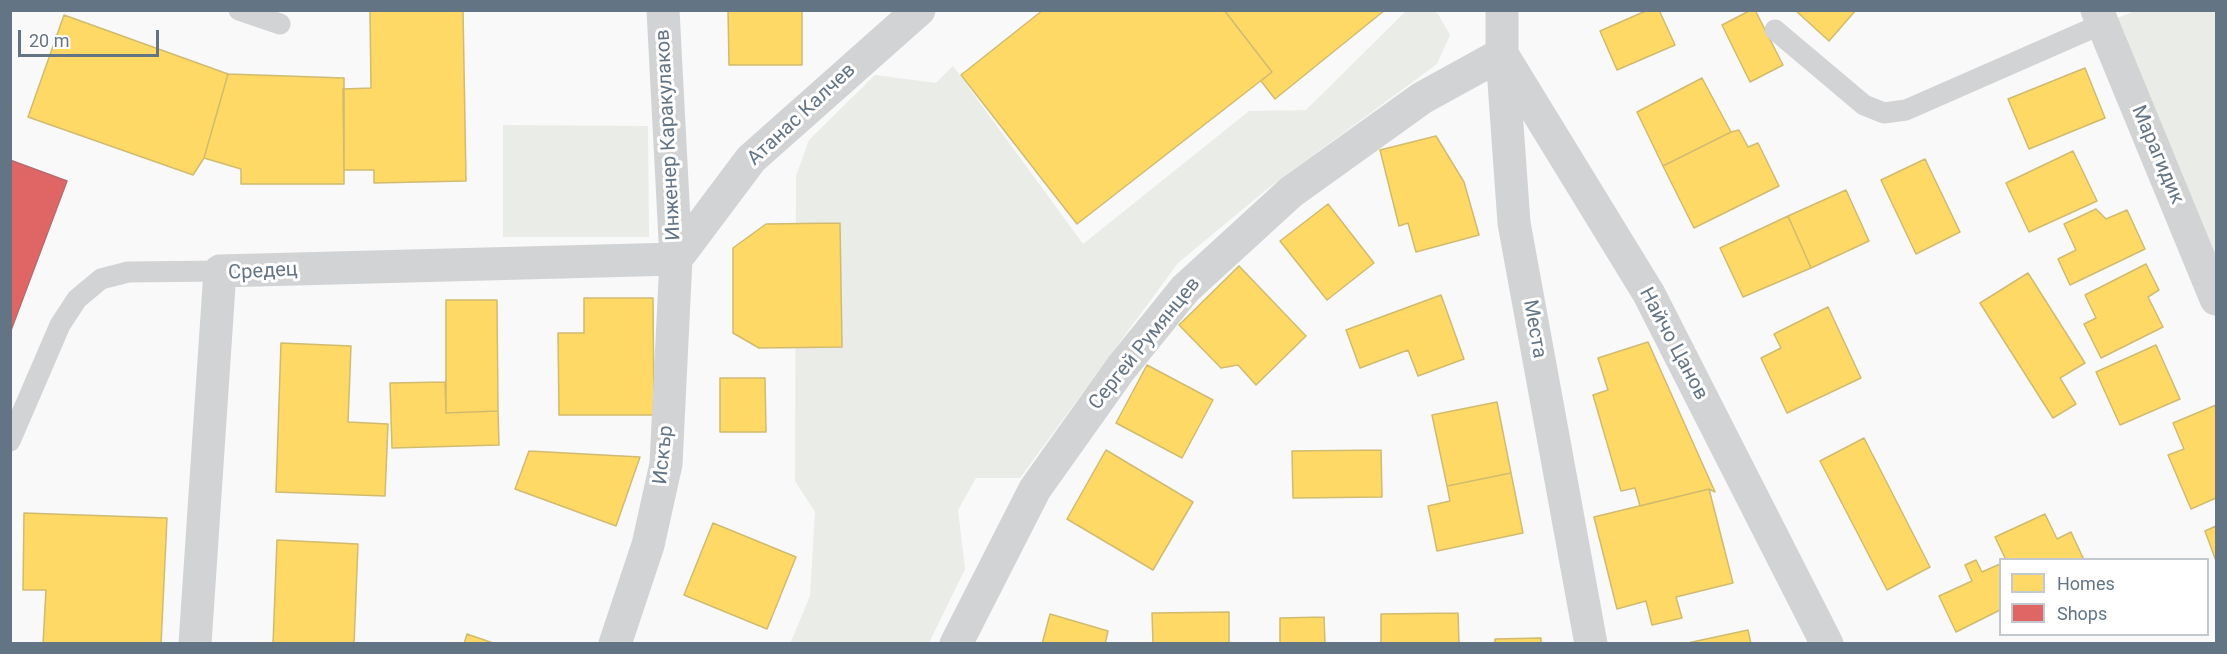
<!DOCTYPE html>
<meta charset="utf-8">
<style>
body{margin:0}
#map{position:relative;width:2227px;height:654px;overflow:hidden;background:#f9f9f9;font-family:Roboto,sans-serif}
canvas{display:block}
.frame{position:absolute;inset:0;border:12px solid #637585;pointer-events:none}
.legend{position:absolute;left:1999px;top:558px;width:210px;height:78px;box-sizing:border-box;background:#fff;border:2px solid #c1c8ce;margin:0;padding:8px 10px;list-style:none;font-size:18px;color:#637585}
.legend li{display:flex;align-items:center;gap:12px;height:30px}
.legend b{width:30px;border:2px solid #c1c8ce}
.scale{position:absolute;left:18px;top:30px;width:141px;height:27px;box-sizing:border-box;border:3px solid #637585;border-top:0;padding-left:8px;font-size:18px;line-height:21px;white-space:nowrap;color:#637585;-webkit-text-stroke:4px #fff;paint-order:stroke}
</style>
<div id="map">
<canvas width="2227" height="654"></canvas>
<div class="frame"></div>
<ul class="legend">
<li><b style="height:16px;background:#ffd966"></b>Homes</li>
<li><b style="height:16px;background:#e06666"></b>Shops</li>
</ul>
<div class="scale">20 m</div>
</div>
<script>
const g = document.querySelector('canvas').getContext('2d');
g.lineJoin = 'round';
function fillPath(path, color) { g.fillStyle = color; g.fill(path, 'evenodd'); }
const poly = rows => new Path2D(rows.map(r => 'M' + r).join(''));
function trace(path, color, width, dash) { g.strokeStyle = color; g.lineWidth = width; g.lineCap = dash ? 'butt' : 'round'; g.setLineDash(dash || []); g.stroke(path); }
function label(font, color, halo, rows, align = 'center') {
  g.font = font + ' Roboto,sans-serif'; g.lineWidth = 6; g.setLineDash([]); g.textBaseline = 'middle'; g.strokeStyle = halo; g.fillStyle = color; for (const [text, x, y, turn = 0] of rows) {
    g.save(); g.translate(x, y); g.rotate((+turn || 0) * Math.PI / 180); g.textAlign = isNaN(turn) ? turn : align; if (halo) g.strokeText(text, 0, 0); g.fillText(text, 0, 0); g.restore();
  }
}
fillPath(poly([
 [1406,11,1434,11,1438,14,1450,35,1437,64,1266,190,1178,263,1020,478,976,478,958,510,965,569,929,643,790,644,810,596,815,512,795,481,796,176,809,140,875,75,936,83,953,66,1083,244,1249,111,1306,110],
 [2135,11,2216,11,2216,257,2102,24],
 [503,125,648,126,649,237,503,237]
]), '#e9ece7');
const homes = poly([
 [370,10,463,10,466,181,374,183,374,170,344,170,343,89,371,88,370,10],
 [728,10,802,10,802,65,729,65,728,10],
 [1043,10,1224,10,1272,72,1077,224,961,75,1043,10],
 [1224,10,1385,10,1275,99,1261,81,1272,72,1224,10],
 [1648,10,1659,10,1675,45,1617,70,1600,31,1648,10],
 [1751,10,1755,10,1783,65,1750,82,1722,25,1751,10],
 [1795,10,1856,10,1829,41,1795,10],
 [64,15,228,74,204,158,193,175,28,117,64,15],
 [2085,68,2105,118,2029,149,2008,99,2085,68],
 [228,74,344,78,344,184,241,184,241,169,204,158,228,74],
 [1702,78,1731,132,1663,166,1637,112,1702,78],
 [1739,130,1748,147,1758,143,1779,186,1694,228,1663,166,1731,132,1739,130],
 [1436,136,1464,182,1479,235,1416,252,1408,223,1399,226,1380,150,1436,136],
 [2073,151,2097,201,2029,232,2006,183,2073,151],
 [1925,159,1960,232,1916,254,1881,180,1925,159],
 [1846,190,1869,241,1811,268,1788,216,1846,190],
 [1328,204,1374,263,1327,300,1280,241,1328,204],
 [2096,209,2106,219,2127,210,2145,249,2070,285,2058,259,2076,250,2064,224,2096,209],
 [1788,216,1811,268,1743,297,1720,248,1788,216],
 [840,223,842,347,759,348,733,333,733,248,766,224,840,223],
 [2146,264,2159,290,2148,297,2163,327,2101,358,2084,324,2096,318,2085,295,2146,264],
 [1239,266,1306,336,1256,385,1238,365,1221,368,1179,325,1239,266],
 [2028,273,2085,363,2060,378,2076,404,2053,418,1980,303,2028,273],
 [1441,295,1464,359,1418,376,1408,350,1360,368,1346,330,1441,295],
 [584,298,653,298,654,415,559,415,558,333,584,333,584,298],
 [446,300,497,300,498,411,446,413,446,300],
 [1828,307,1861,378,1787,413,1761,358,1781,348,1774,334,1828,307],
 [1648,342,1715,492,1709,489,1640,506,1635,488,1621,491,1593,395,1608,390,1598,358,1648,342],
 [281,343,351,346,348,422,388,424,385,496,276,492,281,343],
 [2156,345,2180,399,2120,425,2096,372,2156,345],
 [1147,365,1213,400,1182,458,1116,423,1147,365],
 [720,378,765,378,766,432,720,432,720,378],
 [445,382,446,413,498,411,499,445,392,448,390,383,445,382],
 [1497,402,1511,473,1447,486,1432,415,1497,402],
 [2216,405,2216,498,2191,509,2168,455,2184,449,2173,423,2216,405],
 [1864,438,1930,567,1887,590,1820,461,1864,438],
 [1106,450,1193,502,1153,570,1067,519,1106,450],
 [1381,450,1382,497,1293,498,1292,451,1381,450],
 [529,451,640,457,616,526,515,489,529,451],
 [1511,473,1523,533,1437,551,1428,506,1450,501,1447,486,1511,473],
 [1709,489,1733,583,1676,597,1682,618,1652,625,1646,601,1617,609,1594,517,1709,489],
 [24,513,167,518,161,644,43,644,46,590,23,590,24,513],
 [2045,514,2057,539,2071,532,2084,560,2006,560,1995,537,2045,514],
 [713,523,796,557,767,629,684,595,713,523],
 [2216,526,2216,561,2205,531,2216,526],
 [277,540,358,544,354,644,273,644,277,540],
 [1976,560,1982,572,2000,564,2000,610,1956,632,1939,596,1972,581,1965,565,1976,560],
 [1229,612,1229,644,1153,644,1152,613,1229,612],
 [1458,613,1459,644,1381,644,1381,614,1458,613],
 [1050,614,1108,631,1105,644,1042,644,1050,614],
 [1324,617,1325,644,1280,644,1280,618,1324,617],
 [1748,630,1751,644,1683,644,1748,630],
 [467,634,496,644,464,644,467,634],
 [1541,638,1541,644,1495,644,1495,639,1541,638]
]);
fillPath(homes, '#ffd966');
trace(homes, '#d0bb6f', 1.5);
const shops = poly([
 [10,160,67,181,10,333,10,160]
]);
fillPath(shops, '#e06666');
trace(shops, '#ba6a6f', 1.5);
trace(poly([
 [239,10,280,24],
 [1775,30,1864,105,1884,113,1906,110,2102,24],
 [10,441,60,325,77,299,101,279,128,272,220,271]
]), '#d2d3d4', 21);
trace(poly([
 [1502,10,1502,54,1514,223,1591,644],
 [2097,10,2216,299],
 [1502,54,1649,294,1827,644],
 [676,259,751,159,919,10],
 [195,644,220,271,676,259],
 [615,644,648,545,666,464,676,259,663,10],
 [956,644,1035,489,1121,368,1185,289,1291,192,1422,98,1502,54]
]), '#d2d3d4', 33);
label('20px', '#637585', '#fff', [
 ["Атанас Калчев",802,115,-43],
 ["Инженер Каракулаков",669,135,-93],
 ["Марагидик",2157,155,67],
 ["Средец",263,272,-3],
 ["Места",1534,329,80],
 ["Сергей Румянцев",1145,344,-51],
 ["Найчо Цанов",1673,344,62],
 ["Искър",664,455,-84]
]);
</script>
